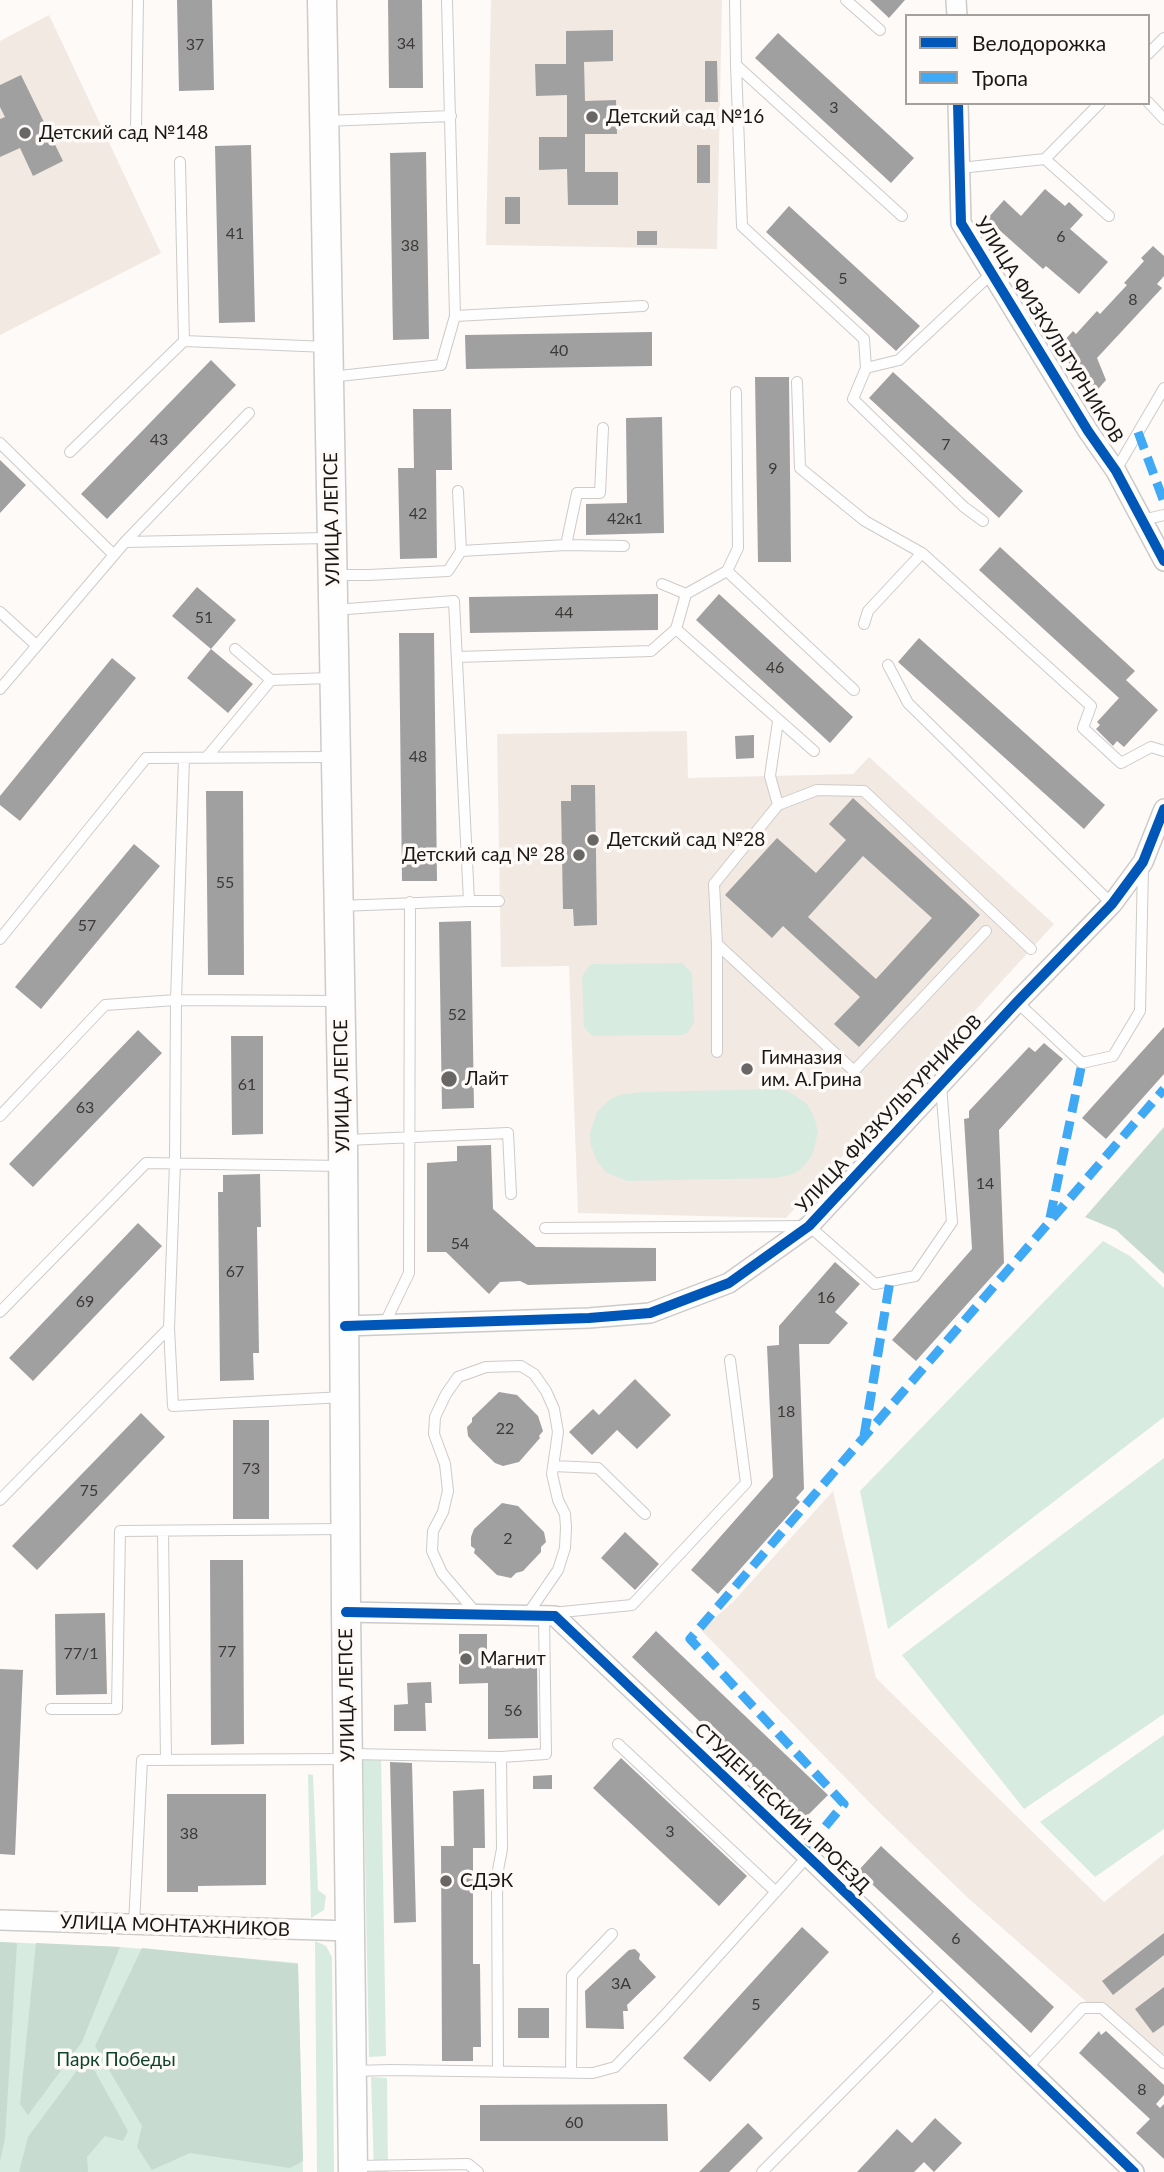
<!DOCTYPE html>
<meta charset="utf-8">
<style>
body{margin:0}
#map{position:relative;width:1164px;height:2172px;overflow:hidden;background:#fdfaf8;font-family:Lato,sans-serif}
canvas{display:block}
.legend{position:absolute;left:905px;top:14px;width:245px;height:91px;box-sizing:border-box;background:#fefaf7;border:2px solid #a3a09d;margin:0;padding:9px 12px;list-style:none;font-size:21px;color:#1a1816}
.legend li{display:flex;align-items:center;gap:14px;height:35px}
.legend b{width:35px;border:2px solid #a3a09d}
</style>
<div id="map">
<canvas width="1164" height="2172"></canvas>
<ul class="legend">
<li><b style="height:9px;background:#0057b8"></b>Велодорожка</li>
<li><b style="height:9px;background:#3fa9f5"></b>Тропа</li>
</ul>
</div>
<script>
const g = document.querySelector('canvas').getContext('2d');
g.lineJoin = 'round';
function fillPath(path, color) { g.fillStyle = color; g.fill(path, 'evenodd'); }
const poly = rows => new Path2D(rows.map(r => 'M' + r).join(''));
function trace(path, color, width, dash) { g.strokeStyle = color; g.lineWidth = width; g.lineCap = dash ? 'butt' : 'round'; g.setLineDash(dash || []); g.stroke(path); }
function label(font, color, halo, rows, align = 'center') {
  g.font = font + ' Lato,sans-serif'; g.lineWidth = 7; g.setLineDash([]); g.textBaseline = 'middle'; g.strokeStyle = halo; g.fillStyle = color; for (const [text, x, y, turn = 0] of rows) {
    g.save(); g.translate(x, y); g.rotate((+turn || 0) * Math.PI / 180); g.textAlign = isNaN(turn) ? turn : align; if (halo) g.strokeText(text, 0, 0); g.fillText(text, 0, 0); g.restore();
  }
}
fillPath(poly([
 [491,0,722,0,717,249,486,245],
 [49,15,161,253,0,335,0,41],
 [687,731,688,778,853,774,869,757,1054,924,786,1218,578,1213,569,966,501,967,497,734],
 [833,1491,876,1678,1104,1902,1164,1854,1164,2053,1154,2061,968,1898,877,1810,701,1630,733,1602]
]), '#f2e9e3');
fillPath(poly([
 [682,963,692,973,694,1022,688,1032,683,1035,593,1036,586,1030,584,1026,582,977,588,967,593,964],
 [776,1089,788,1091,807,1104,814,1116,818,1132,812,1156,800,1170,790,1175,774,1178,627,1181,606,1172,597,1161,591,1146,590,1133,597,1112,610,1099,619,1095,642,1092],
 [1103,1241,1130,1256,1164,1288,1164,1417,888,1629,860,1491],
 [1164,1458,1164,1714,1024,1809,902,1655],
 [1164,1735,1164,1829,1095,1877,1040,1822],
 [381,1755,386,2056,369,2057,363,1756],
 [308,1774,313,1775,318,1890,326,1896,324,1910,311,1918],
 [315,1941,326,1946,332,1957,334,2172,317,2172],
 [0,1942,120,1947,298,1963,303,2172,0,2172],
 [371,2077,387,2078,388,2172,374,2172]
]), '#d8ebe0');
fillPath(poly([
 [1164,1127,1164,1274,1116,1230,1085,1217],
 [0,1942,17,1943,5,2139,0,2161],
 [36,1943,120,1947,82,2042,28,2115,20,2104],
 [142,1948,298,1964,303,2161,290,2168,190,2153,152,2170,137,2147,142,2126,95,2046],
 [87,2057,128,2131,123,2141,105,2136,87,2157,88,2172,19,2172,28,2137]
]), '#c8dbd0');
fillPath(poly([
 [177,0,212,0,214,90,179,91],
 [388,0,422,0,423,88,389,88],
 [870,0,905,0,889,18],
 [613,30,613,61,584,62,585,101,616,100,617,134,585,134,585,172,618,172,618,205,568,205,567,169,539,170,539,137,567,137,567,95,536,96,535,64,566,64,566,31],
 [778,33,914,158,891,183,755,58],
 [705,61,717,61,718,102,705,102],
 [21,75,63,161,33,176,20,148,0,157,0,119,5,117,0,107,0,85],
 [251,145,255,322,219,323,215,146],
 [697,145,710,145,710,183,697,183],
 [426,152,429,339,393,340,390,153],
 [1045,189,1065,206,1069,202,1083,215,1070,229,1108,262,1079,294,1046,266,1043,269,987,219,1004,200,1021,216],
 [505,197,520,197,520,224,505,224],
 [789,206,920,326,896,351,766,232],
 [637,231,657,231,657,245,637,245],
 [1153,246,1164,256,1164,276,1157,284,1162,288,1097,358,1106,380,1093,395,1080,383,1083,379,1063,356,1069,349,1062,343,1073,331,1076,334,1097,311,1100,314,1127,285,1124,283,1144,261,1141,258],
 [652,332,652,366,466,369,465,335],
 [211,360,236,385,107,519,81,494],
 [893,372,1023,491,999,518,869,398],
 [755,377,789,377,791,562,758,562],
 [413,409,451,409,452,470,436,470,437,558,400,559,398,468,414,468],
 [662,417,664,533,586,535,586,504,627,503,626,418],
 [0,460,26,485,0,513],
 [1000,547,1135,671,1126,680,1158,710,1124,747,1117,741,1113,746,1096,729,1100,725,1097,722,1119,698,979,570],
 [197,587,236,620,211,649,172,616],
 [658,594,658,630,470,633,469,597],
 [719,594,853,717,830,743,696,620],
 [399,633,434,633,437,881,402,881],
 [919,638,1105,805,1084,829,898,662],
 [211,649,253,684,228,713,187,678],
 [112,658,136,678,20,821,0,805,0,796],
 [754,735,754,758,736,759,735,736],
 [571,785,595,785,597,925,574,926,573,909,563,909,561,801,571,801],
 [206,791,243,791,244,975,208,975],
 [853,798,980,915,859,1047,834,1024,860,997,783,926,772,938,725,895,777,838,816,873,846,840,829,824],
 [863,856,932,918,876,979,808,917],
 [134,844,160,866,41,1009,15,987],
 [471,921,474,1108,442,1109,439,922],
 [1164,1027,1164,1074,1106,1139,1082,1118],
 [138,1030,162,1053,33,1187,9,1164],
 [231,1036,263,1036,263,1134,232,1135],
 [1044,1043,1063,1059,999,1130,1004,1263,916,1361,892,1340,972,1249,964,1119,969,1118,969,1111,1029,1047,1035,1052],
 [491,1145,493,1209,536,1247,656,1248,656,1281,528,1285,520,1281,500,1282,489,1294,446,1252,427,1252,427,1163,457,1161,457,1146],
 [260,1174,261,1227,257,1227,259,1353,253,1353,254,1380,220,1381,218,1192,223,1192,223,1175],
 [138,1223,162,1246,33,1381,9,1358],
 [835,1262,860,1284,835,1312,848,1323,829,1344,799,1344,804,1489,796,1498,800,1502,718,1594,691,1570,773,1477,767,1346,779,1345,779,1326],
 [635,1379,671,1415,637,1449,617,1430,592,1455,569,1432,593,1409,599,1415],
 [499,1392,517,1395,538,1416,543,1431,539,1436,540,1438,519,1462,503,1466,495,1463,473,1442,468,1436,467,1427,472,1422,472,1418],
 [141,1413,165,1437,37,1570,12,1546],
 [233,1420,269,1420,269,1519,233,1519],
 [502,1503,518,1506,544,1532,546,1542,541,1547,541,1552,523,1571,516,1573,511,1578,497,1575,474,1553,475,1549,471,1546,471,1537,474,1529],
 [625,1532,659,1564,635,1590,601,1558],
 [210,1560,243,1560,244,1744,211,1745],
 [105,1613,107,1694,56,1695,55,1614],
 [656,1631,828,1795,803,1820,632,1657],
 [459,1634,487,1634,487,1661,537,1660,538,1738,488,1739,488,1683,459,1684],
 [0,1669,23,1670,15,1855,0,1854],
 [431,1682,432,1703,425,1703,426,1731,394,1731,394,1705,408,1704,407,1683],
 [621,1758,747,1876,719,1906,593,1788],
 [390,1762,412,1763,416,1922,394,1923],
 [552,1775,552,1789,533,1789,533,1776],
 [484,1789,485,1848,473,1848,473,1964,480,1964,481,2047,473,2047,473,2061,442,2061,441,1846,454,1846,453,1791],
 [167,1794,266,1794,266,1885,198,1886,198,1892,167,1892],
 [881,1846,1054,2007,1031,2033,858,1871],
 [802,1927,829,1952,710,2082,683,2058],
 [1164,1933,1164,1955,1113,1995,1102,1981],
 [635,1949,640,1954,639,1959,656,1977,627,2005,628,2011,623,2011,624,2029,586,2028,585,1991,629,1950],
 [1164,1987,1164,2025,1153,2033,1135,2009],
 [518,2008,549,2008,549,2038,518,2038],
 [1099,2031,1101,2035,1106,2031,1164,2085,1164,2095,1156,2104,1160,2108,1164,2104,1164,2159,1136,2133,1150,2119,1079,2053],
 [667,2104,668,2141,480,2141,480,2105],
 [935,2118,962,2143,934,2172,924,2162,914,2172,857,2172,897,2129,912,2143],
 [748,2123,763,2138,729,2172,699,2172]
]), '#a1a0a0');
const service = poly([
 [735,0,736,65,902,216],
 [846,0,880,30],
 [1148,54,1164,38],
 [736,65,742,226,864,339,866,368,853,399,964,507,983,521],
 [1148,102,1164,119],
 [326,121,451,116],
 [136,127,138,0],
 [1045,159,1109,216],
 [960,168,1045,159,1100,103],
 [455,316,643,306],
 [184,341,327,347],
 [866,368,899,360,991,274],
 [330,377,441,365,455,316,447,0],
 [797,382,800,468,865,521,922,553],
 [736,392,738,548,727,571,854,690],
 [0,443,114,555,0,689],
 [70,452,184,341,180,162],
 [1116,470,1164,388],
 [1142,520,1164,515],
 [125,542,249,413],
 [566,545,577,493,600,493,603,428],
 [461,551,566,545,624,546],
 [114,555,125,542,328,538],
 [333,575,369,575,448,571,461,551,458,491],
 [662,584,686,594],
 [334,610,454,601,469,901,340,906],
 [0,612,36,645],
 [864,624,868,611,922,553,1091,706,1083,728,1121,763,1151,747,1164,751],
 [676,629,686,594,727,571],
 [235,649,271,680,330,678],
 [457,657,651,651,676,629,814,751],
 [888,665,908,703,1112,904],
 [778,721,770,776,778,805],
 [206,758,271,680],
 [469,901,499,901],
 [986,931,854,1071,717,944,714,884,778,805,817,790,864,791,1031,949],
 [0,939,146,758,333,757],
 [717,944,717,1052],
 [1017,1002,1082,1063,1113,1056,1140,1011,1143,866],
 [0,1116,105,1005,176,1000,337,1001],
 [347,1140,508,1133,511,1194],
 [545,1228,809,1226,875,1284,915,1276,952,1222,941,1086],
 [0,1312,146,1163,343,1166],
 [384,1325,409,1273,410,902],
 [169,1328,173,1406,344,1397],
 [553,1466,598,1468,645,1514],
 [0,1500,169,1328,175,1163,176,1000,184,758],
 [163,1532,166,1760],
 [552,1613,632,1605,746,1483,730,1360],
 [477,1614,442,1573,432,1551,433,1531,443,1512,448,1491,445,1464,434,1434,435,1417,446,1394,458,1377,486,1367,521,1366,534,1374,546,1391,554,1409,558,1432,552,1474,558,1500,565,1514,566,1527,565,1548,558,1570,527,1615],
 [51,1709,117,1709,120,1531,344,1529],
 [618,1744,776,1892],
 [352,1754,501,1757,546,1754,544,1616],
 [134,1925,142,1760,346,1759],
 [1026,2069,1083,2008,1102,2008,1164,2063],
 [353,2071,390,2070,593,2073,615,2067,665,2015,808,1856],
 [498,2072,497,1875,502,1849,501,1757],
 [571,2073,572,1976,612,1934],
 [357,2166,468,2164,478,2172],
 [762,2172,944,1989]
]);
const minor = poly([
 [956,0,957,16],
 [958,103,961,223,1088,431,1116,471,1164,561],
 [345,1326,589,1318,650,1313,729,1283,809,1226,1017,1002,1112,904,1143,862,1164,809],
 [346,1612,555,1616,817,1865,1134,2172],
 [0,1920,350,1931]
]);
const secondary = poly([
 [322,0,343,1140,346,1612,353,2172]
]);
trace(service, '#cdcbc9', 12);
trace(minor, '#cdcbc9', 22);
trace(secondary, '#cdcbc9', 31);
trace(service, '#fffefe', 10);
trace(minor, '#fffefe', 19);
trace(secondary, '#fffefe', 28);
trace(poly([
 [1138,432,1164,502],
 [1050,1218,1082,1063],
 [864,1436,890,1281,866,1426],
 [808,1847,844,1804,690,1639,1164,1089]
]), '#3fa9f5', 9, [18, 9]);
trace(poly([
 [958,103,961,223,1088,431,1116,471,1164,561],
 [345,1326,589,1318,650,1313,729,1283,809,1226,1017,1002,1112,904,1143,862,1164,809],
 [346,1612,555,1616,817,1865,1134,2172]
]), '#0057b8', 10);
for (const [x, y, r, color] of [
 [592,117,7,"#696765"],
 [25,133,7,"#696765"],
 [593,840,7,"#696765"],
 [579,855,7,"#696765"],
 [747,1069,7,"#696765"],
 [449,1079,9,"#696765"],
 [466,1659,7,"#696765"],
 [446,1881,7,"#696765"]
]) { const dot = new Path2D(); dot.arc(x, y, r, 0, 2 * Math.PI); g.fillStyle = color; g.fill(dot); trace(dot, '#fefaf7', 2.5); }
label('16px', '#3c3a38', null, [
 ["34",406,44],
 ["37",195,45],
 ["3",834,108],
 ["41",235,234],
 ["6",1061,237],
 ["38",410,246],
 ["5",843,279],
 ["8",1133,300],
 ["40",559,351],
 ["43",159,440],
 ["7",946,445],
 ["9",773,469],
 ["42",418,514],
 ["42к1",625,519],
 ["44",564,613],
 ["51",204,618],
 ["46",775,668],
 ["48",418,757],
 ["55",225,883],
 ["57",87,926],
 ["52",457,1015],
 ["61",247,1085],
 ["63",85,1108],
 ["14",985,1184],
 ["54",460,1244],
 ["67",235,1272],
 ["16",826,1298],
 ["69",85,1302],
 ["18",786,1412],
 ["22",505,1429],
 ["73",251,1469],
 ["75",89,1491],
 ["2",508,1539],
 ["77",227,1652],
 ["77/1",81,1654],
 ["56",513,1711],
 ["3",670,1832],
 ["38",189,1834],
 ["6",956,1939],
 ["3А",621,1984],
 ["5",756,2005],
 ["8",1142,2090],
 ["60",574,2123]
]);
label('19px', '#1a1816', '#fefaf7', [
 ["Детский сад №16",606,117],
 ["Детский сад №148",39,133],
 ["Детский сад №28",607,840],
 ["Детский сад № 28",565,855,"right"],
 ["Гимназия",761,1058],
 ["им. А.Грина",761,1080],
 ["Лайт",465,1079],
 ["Магнит",480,1659],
 ["СДЭК",460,1881]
], 'left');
label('19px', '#1a1816', '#fefaf7', [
 ["УЛИЦА ФИЗКУЛЬТУРНИКОВ",1049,330,58],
 ["УЛИЦА ЛЕПСЕ",332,519,-91],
 ["УЛИЦА ЛЕПСЕ",342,1086,-91],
 ["УЛИЦА ФИЗКУЛЬТУРНИКОВ",889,1114,-47],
 ["УЛИЦА ЛЕПСЕ",347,1695,-91],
 ["СТУДЕНЧЕСКИЙ ПРОЕЗД",782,1808,44],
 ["УЛИЦА МОНТАЖНИКОВ",175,1926,2]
]);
label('19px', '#10422f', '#fefaf7', [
 ["Парк Победы",116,2060]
]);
</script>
